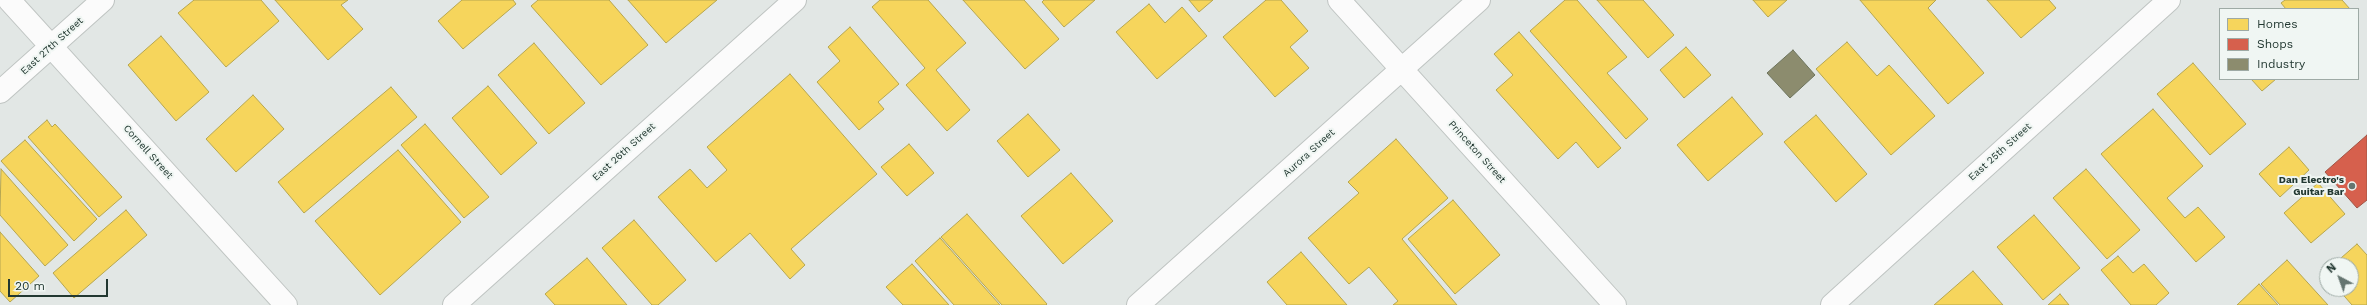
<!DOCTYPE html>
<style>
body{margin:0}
#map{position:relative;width:2367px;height:305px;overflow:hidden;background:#e2e7e5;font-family:"Work Sans",sans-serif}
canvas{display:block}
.legend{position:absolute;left:2219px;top:8px;width:140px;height:72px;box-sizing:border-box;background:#f0f6f3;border:1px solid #9eaaa5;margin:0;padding:5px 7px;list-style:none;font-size:12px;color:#223831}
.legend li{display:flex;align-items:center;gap:8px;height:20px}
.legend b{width:20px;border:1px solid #9eaaa5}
.north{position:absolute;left:2319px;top:257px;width:40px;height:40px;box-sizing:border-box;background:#f0f6f3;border:1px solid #9eaaa5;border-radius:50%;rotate:319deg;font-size:11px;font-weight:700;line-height:16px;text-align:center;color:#223831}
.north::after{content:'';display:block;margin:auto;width:14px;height:18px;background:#657570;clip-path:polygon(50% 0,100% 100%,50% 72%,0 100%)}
.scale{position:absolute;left:8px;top:279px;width:100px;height:18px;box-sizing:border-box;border:2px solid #223831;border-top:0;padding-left:5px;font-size:12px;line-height:14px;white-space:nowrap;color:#223831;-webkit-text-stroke:3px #f0f6f3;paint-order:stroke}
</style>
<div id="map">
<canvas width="2367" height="305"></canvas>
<ul class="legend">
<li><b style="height:11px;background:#f6d55c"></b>Homes</li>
<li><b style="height:11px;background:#d6604d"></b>Shops</li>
<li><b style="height:11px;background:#8c8c6e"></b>Industry</li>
</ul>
<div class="north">N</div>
<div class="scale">20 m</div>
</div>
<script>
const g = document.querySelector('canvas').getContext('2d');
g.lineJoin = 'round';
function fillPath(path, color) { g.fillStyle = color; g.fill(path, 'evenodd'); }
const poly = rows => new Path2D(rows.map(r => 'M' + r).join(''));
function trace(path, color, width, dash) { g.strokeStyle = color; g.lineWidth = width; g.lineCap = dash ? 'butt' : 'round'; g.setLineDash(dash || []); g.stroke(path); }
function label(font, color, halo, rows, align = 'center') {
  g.font = font + ' "Work Sans",sans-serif'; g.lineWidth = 4; g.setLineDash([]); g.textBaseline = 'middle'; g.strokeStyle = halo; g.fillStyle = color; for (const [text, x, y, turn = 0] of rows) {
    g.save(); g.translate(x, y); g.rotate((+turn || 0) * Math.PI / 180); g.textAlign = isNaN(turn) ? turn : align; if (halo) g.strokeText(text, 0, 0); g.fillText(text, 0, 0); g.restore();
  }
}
const homes = poly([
 [194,0,261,0,279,21,226,67,178,13,194,0],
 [275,0,348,0,341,5,363,29,328,60,275,0],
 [462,0,513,0,516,4,463,49,438,21,462,0],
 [538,0,609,0,648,45,601,85,531,6,538,0],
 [628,0,717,0,666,43,628,0],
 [880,0,928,0,966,43,936,70,970,110,947,131,906,85,925,68,872,7,880,0],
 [963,0,1024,0,1059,39,1025,69,963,0],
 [1044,0,1095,0,1064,27,1042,2,1044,0],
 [1189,0,1213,0,1199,12,1189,0],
 [1266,0,1281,0,1308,31,1290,47,1309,68,1275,97,1223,37,1266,0],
 [1565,0,1577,0,1627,57,1607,73,1648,119,1626,139,1530,31,1565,0],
 [1597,0,1643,0,1674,35,1648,58,1597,0],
 [1753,0,1787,0,1768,17,1753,0],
 [1860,0,1936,0,1928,8,1984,73,1948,104,1860,0],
 [1987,0,2049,0,2056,8,2021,38,1987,0],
 [2285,0,2342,0,2350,9,2286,9,2281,3,2285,0],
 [1149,4,1165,23,1182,7,1207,36,1157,79,1116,32,1149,4],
 [850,27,899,84,878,102,884,109,859,130,817,82,840,61,828,47,850,27],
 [1519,32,1621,148,1598,168,1576,142,1558,159,1496,90,1513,75,1494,54,1519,32],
 [161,36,209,92,176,121,128,65,161,36],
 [1847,42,1877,76,1889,65,1935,116,1891,155,1816,69,1847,42],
 [534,43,585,103,549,134,498,75,534,43],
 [1686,47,1711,75,1684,98,1660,70,1686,47],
 [2193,63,2246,124,2210,155,2157,94,2193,63],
 [790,74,877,174,791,249,805,265,790,279,750,233,716,262,658,197,690,169,707,188,727,170,707,147,790,74],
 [2251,79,2276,79,2262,91,2251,79],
 [488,86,537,143,501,175,452,118,488,86],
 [391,87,417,117,304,213,278,182,391,87],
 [253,95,284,129,236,172,206,139,253,95],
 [1732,97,1763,134,1708,181,1677,145,1732,97],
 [2153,109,2203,166,2167,198,2185,218,2198,207,2225,237,2196,262,2101,154,2153,109],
 [1028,114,1060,150,1028,177,997,141,1028,114],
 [1816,115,1867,174,1836,202,1784,142,1816,115],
 [47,120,52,127,55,124,122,197,99,217,28,137,47,120],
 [425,124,489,197,464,218,401,145,425,124],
 [1396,139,1448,198,1402,239,1457,305,1393,305,1398,301,1369,267,1349,284,1308,238,1359,193,1348,182,1396,139],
 [25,140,97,219,74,241,1,161,25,140],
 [909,144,934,173,907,196,881,167,909,144],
 [2289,147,2309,170,2280,197,2259,174,2289,147],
 [398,150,461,222,380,295,315,221,398,150],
 [1,169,68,245,45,266,0,215,1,169],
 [2086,169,2140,230,2107,259,2053,198,2086,169],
 [1071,173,1113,221,1063,264,1021,216,1071,173],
 [2318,183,2345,214,2311,243,2284,213,2318,183],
 [1453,200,1500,255,1455,294,1408,239,1453,200],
 [126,210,147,235,74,298,53,273,126,210],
 [967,214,1047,304,1046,305,1002,305,941,237,967,214],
 [2034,215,2080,268,2043,300,1997,247,2034,215],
 [634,220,686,280,658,305,652,305,602,248,634,220],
 [0,232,39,276,10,302,0,291,0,232],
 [940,238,1000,305,954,305,915,261,940,238],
 [2357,244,2367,255,2367,305,2352,305,2338,289,2351,289,2351,265,2333,265,2357,244],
 [1301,252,1347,305,1287,305,1267,282,1301,252],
 [2118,256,2133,273,2144,264,2169,293,2156,305,2131,305,2101,270,2118,256],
 [587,258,627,305,555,305,545,294,587,258],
 [2287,260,2328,305,2280,305,2261,284,2287,260],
 [912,264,949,305,903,305,886,287,912,264],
 [1973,271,2003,305,1934,305,1973,271],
 [2259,284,2278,305,2237,305,2259,284],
 [2060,294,2069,305,2048,305,2060,294]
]);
fillPath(homes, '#f6d55c');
trace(homes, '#b6a64f', 1);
const shops = poly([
 [2367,135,2367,200,2357,208,2325,172,2367,135]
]);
fillPath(shops, '#d6604d');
trace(shops, '#a05445', 1);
const industry = poly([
 [1793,50,1815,75,1790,98,1767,73,1793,50]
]);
fillPath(industry, '#8c8c6e');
trace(industry, '#6c735c', 1);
const minor = poly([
 [9,0,286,305],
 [1339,0,1615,305],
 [0,92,103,0],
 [454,305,795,0],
 [1138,305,1479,0],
 [1832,305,2169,0]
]);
trace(minor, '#bfc4c2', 24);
trace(minor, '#fbfbfb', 22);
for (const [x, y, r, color] of [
 [2352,186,4,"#657570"]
]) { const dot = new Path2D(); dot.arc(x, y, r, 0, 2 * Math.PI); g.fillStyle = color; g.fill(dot); trace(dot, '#f0f6f3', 1.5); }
label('10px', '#223831', '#f0f6f3', [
 ["East 27th Street",52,46,-42],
 ["Cornell Street",148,152,48],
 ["East 26th Street",624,152,-42],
 ["Princeton Street",1477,152,48],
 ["East 25th Street",2000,152,-42],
 ["Aurora Street",1309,153,-42]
]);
label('bold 10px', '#223831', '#f0f6f3', [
 ["Dan Electro's",2344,180],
 ["Guitar Bar",2344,192]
], 'right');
</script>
